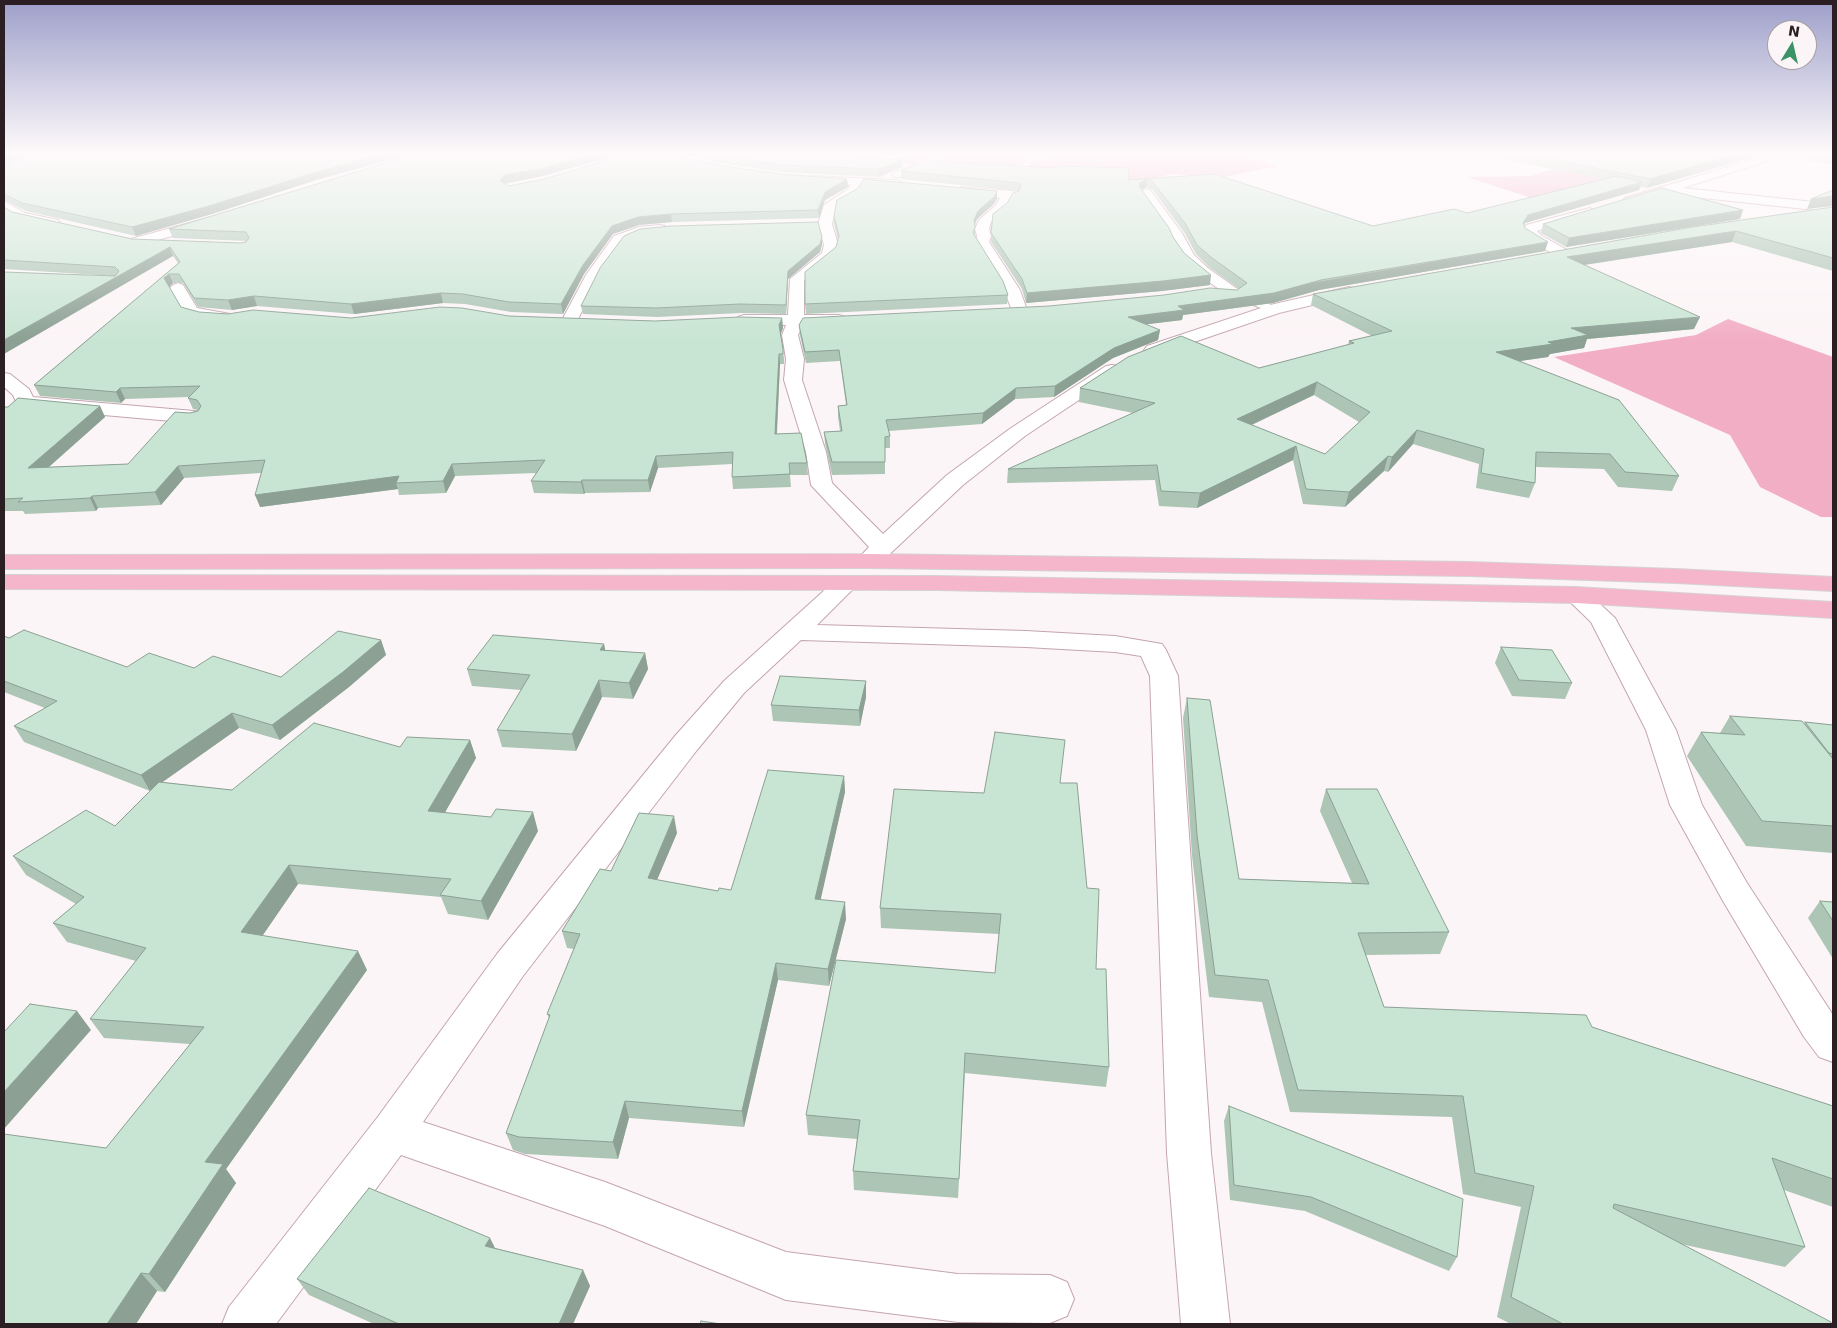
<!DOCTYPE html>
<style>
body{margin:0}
#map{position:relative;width:1837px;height:1328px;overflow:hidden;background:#fcf5f7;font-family:"DejaVu Sans",sans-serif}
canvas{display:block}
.frame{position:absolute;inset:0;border:5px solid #2b1f23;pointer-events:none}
.north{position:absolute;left:1767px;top:20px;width:50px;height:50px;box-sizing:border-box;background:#fcf5f7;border:1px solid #a89fa2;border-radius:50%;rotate:9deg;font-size:14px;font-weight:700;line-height:20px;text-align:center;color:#2b1f23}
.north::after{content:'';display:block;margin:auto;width:18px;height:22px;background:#3b9266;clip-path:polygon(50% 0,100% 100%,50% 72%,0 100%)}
</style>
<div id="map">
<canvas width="1837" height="1328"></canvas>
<div class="frame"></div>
<div class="north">N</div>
</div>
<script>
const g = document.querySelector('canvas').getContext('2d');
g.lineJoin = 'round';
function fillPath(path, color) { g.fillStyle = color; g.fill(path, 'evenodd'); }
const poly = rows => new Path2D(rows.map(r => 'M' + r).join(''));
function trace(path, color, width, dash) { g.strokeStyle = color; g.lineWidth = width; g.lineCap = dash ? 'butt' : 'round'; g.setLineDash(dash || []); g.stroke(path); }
fillPath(poly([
 [907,155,1034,155,1012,173,892,162],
 [1096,155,1243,155,1278,166,1219,178,1171,174,1139,183,1033,173,1029,162,1057,156],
 [1599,155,1711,155,1547,203,1467,177,1531,176],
 [1728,319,1833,357,1833,517,1821,517,1760,487,1730,435,1554,357,1696,335]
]), '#f2aec5');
const street = poly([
 [936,155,951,155,902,177,894,177,892,175,894,173,936,155],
 [1768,155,1786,155,1683,188,1833,204,1833,212,1675,195,1670,192,1629,205,1623,201,1625,198,1768,155],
 [811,176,898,180,904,184,898,188,863,186,856,195,836,207,832,224,838,245,835,255,804,280,804,315,839,315,845,317,847,320,845,323,839,325,803,325,798,335,804,359,802,380,826,452,832,483,883,534,947,475,1011,428,1106,366,1112,365,1118,366,1121,370,1118,374,1025,436,963,485,877,566,868,568,859,566,856,561,869,547,811,485,806,452,784,380,786,359,782,335,786,325,744,325,738,323,736,320,738,317,744,315,788,315,790,279,822,253,824,245,818,224,824,205,848,189,851,185,807,181,805,179,807,177,811,176],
 [961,187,1013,191,1019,195,1011,200,1005,210,991,222,989,229,991,236,989,242,1020,290,1027,310,1025,313,1013,313,1004,290,975,242,977,236,975,229,979,220,996,205,1000,198,957,194,955,191,961,187],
 [1146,189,1150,190,1182,233,1194,255,1209,269,1236,288,1269,301,1270,305,1349,287,1354,289,1357,292,1354,295,1279,313,1159,354,1153,355,1147,354,1144,350,1147,346,1261,308,1226,294,1199,275,1184,261,1173,245,1170,236,1140,193,1146,189],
 [4,201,25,213,58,220,60,223,53,227,16,219,4,210,4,201],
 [1590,208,1596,212,1594,215,1537,231,1542,236,1569,251,1571,254,1569,257,1559,257,1532,242,1522,233,1526,225,1590,208],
 [207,218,214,222,212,225,136,246,129,242,131,239,207,218],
 [660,225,665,226,667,229,665,232,641,235,624,242,600,275,576,323,564,323,562,320,586,275,614,236,639,227,660,225],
 [178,283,183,285,197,308,230,314,232,317,230,320,224,322,185,315,170,288,173,285,178,283],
 [4,373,10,374,29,389,33,397,194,411,201,413,204,417,201,421,194,423,25,408,18,406,13,395,4,387,4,373],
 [847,576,856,578,859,583,817,625,1026,631,1115,636,1162,644,1166,650,1178,676,1211,1153,1230,1324,1181,1324,1167,1153,1150,676,1141,656,1115,652,1026,647,801,640,744,693,697,750,523,976,423,1122,605,1182,786,1252,958,1274,1050,1275,1067,1282,1074,1299,1067,1316,1050,1323,958,1322,786,1300,605,1226,401,1155,276,1324,222,1324,229,1307,377,1118,497,954,675,736,724,681,838,578,847,576],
 [1576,587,1585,590,1615,618,1676,730,1702,805,1747,883,1833,1015,1833,1062,1819,1057,1804,1037,1723,901,1670,805,1646,730,1591,622,1563,595,1567,590,1576,587]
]);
const highway = poly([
 [868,554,1469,562,1676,569,1833,577,1833,591,1676,583,1469,576,868,568,4,569,4,555,868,554],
 [4,575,936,576,1576,587,1833,602,1833,618,1576,603,936,590,4,589,4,575]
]);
trace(street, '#c4a5af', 2);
trace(highway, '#d5d2d3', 2);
fillPath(street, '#fff');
fillPath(highway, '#f5b6cb');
fillPath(poly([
 [35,155,407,155,316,180,212,214,136,236,26,211,4,200,4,166],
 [687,155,841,155,838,156,902,167,879,177,781,172,719,163],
 [1488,155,1760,155,1647,188,1640,187,1639,190,1525,223,1524,226,1525,228,1545,251,1319,290,1273,303,1183,315,1182,320,1146,324,1160,330,1158,340,1113,358,1054,397,1015,399,982,424,889,431,890,436,890,448,885,448,885,474,832,475,825,443,824,432,840,431,838,417,838,406,846,405,840,361,806,363,800,335,799,325,1049,306,1237,290,1239,289,1210,268,1196,254,1184,232,1152,189,1146,187,1142,190,1173,237,1184,253,1210,285,1162,291,1026,303,1022,289,991,242,991,233,1007,203,1019,191,901,179,901,171,1128,180,1215,174,1373,226,1467,213,1603,179,1488,156],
 [1787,155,1833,155,1833,165,1787,156],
 [718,165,780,174,847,179,848,187,825,200,819,218,672,222,639,225,613,234,584,274,563,314,511,312,465,304,443,303,354,314,257,306,232,310,198,307,183,283,173,283,169,287,181,307,199,312,228,314,351,318,509,316,655,321,782,318,783,328,781,334,784,359,784,364,780,364,777,434,807,463,808,475,790,475,791,487,733,489,732,477,732,464,658,468,650,492,585,493,584,494,534,493,531,481,536,473,455,476,446,493,399,495,398,489,260,507,261,473,184,478,161,505,98,508,96,511,25,514,23,511,4,511,4,407,100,406,105,417,49,467,128,464,190,413,198,410,193,409,188,398,189,397,125,399,121,403,40,396,34,385,178,263,173,256,115,276,4,269,4,207,12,212,132,239,241,243,247,241,173,238,169,229,543,176,505,184,509,186],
 [997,199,994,204,977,219,975,225,975,235,1008,295,1007,304,806,314,805,304,836,247,838,240,834,224,834,216],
 [1833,207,1833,271,1732,242,1585,265,1694,329,1587,339,1584,348,1550,354,1548,357,1520,361,1679,476,1672,491,1618,487,1604,469,1536,467,1535,483,1529,498,1476,488,1479,464,1413,444,1388,472,1384,471,1345,507,1303,504,1293,460,1197,508,1159,506,1155,480,1007,483,1008,469,1133,413,1079,402,1080,388,1259,368,1348,345,1349,341,1372,336,1311,305,1313,294],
 [1314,395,1359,422,1325,454,1252,425],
 [1740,219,1566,247,1541,233,1543,224],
 [822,245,820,252,788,279,786,314,741,313,657,317,583,314,581,306],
 [4,636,9,638,127,667,281,677,381,640,386,655,349,687,280,740,239,728,162,782,232,790,400,747,470,740,476,758,445,812,538,831,488,920,448,914,441,897,298,884,262,936,367,970,226,1169,236,1183,165,1292,157,1291,136,1324,106,1148,190,1044,104,1038,90,1019,136,961,67,942,53,923,76,904,26,875,13,856,115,826,150,791,24,742,14,726,45,708,4,692],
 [604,644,605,650,645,653,648,669,633,699,602,697,576,751,502,747,497,730,521,690,472,686,467,669],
 [1501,647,1572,683,1565,699,1512,696,1495,663],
 [866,681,866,697,860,726,773,721,771,705],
 [1187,698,1239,879,1352,883,1320,811,1326,789,1449,932,1440,954,1366,955,1384,1007,1592,1027,1833,1106,1833,1207,1784,1190,1805,1247,1785,1267,1681,1244,1831,1324,1511,1324,1497,1317,1521,1207,1463,1194,1452,1117,1290,1112,1262,1002,1209,997,1192,856,1183,718],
 [1730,716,1804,724,1805,722,1833,725,1833,853,1746,846,1687,756,1701,732,1720,733],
 [844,776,845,792,820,899,846,919,829,986,778,980,744,1127,629,1118,618,1159,525,1154,513,1150,506,1133,549,1018,547,1014,574,949,567,948,562,931,611,871,677,833,657,880,718,891,731,890],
 [1060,783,1087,888,1096,969,1109,1067,1106,1087,965,1073,958,1198,854,1190,853,1171,857,1139,808,1135,806,1115,995,973,999,934,881,928,880,908,984,793],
 [1820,901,1833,902,1833,959,1808,918],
 [1229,1106,1457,1257,1449,1271,1305,1211,1230,1200,1224,1121],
 [495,1248,583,1270,590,1286,573,1324,374,1324,309,1295,297,1279]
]), '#acc5b5');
fillPath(poly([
 [5,155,32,155,4,164,4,156],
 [378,155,407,155,316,180,212,214,136,236,132,227,314,173],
 [590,155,618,155,543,176,506,183,502,188,500,181,504,175],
 [1732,155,1760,155,1647,188,1650,179],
 [902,160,902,167,879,177,879,169],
 [847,179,848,187,825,200,819,218,818,210,825,192],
 [1147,179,1146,187,1139,191,1140,183],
 [1642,182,1639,190,1525,223,1520,232,1523,223,1528,215],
 [997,191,997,199,994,204,977,219,973,228,974,220,978,211],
 [1833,196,1833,206,1807,209,1811,199],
 [1743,210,1740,219,1566,247,1569,238],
 [671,214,672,222,639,225,613,234,584,274,563,314,561,304,583,265,612,226,638,217],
 [1736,231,1732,242,1563,268,1567,257],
 [822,237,822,245,820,252,788,279,786,314,786,305,788,271],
 [1548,242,1545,251,1319,290,1273,303,1183,315,1182,320,1126,327,1128,317,1178,306],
 [170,247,173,256,4,354,4,340],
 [169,274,173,283,168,288,164,278],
 [1211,275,1210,285,1162,291,1026,303,1027,293],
 [441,293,443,303,354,314,351,304],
 [254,296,257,306,232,310,228,300],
 [1700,317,1694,329,1587,339,1584,348,1550,354,1548,357,1492,365,1496,352,1571,328],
 [782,318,783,328,780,335,779,325],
 [1160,330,1158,340,1113,358,1054,397,1055,386,1114,348],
 [779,354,780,364,776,446,775,434],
 [1317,382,1314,395,1234,433,1237,419],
 [120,388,125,399,121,403,116,392],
 [1016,388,1015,399,982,424,983,413],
 [100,406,105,417,34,480,28,468],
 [1417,430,1413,444,1388,472,1392,457],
 [1296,446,1293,460,1197,508,1200,493],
 [656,456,658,468,650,492,648,480],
 [1388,456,1384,471,1345,507,1349,492],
 [452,464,455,476,446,493,443,481],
 [178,466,184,478,161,505,155,492],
 [399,476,396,483,398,489,260,507,255,495],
 [582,480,585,493,584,494,581,482],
 [92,496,98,508,96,511,90,498],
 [381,640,386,655,349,687,280,740,272,725],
 [604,644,607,660,600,650],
 [645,653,648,669,633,699,629,683],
 [599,680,602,697,576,751,572,734],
 [866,681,866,697,860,726,859,710],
 [232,713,239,728,150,791,141,775],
 [470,740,476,758,435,830,428,811],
 [844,776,845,792,817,916,815,899],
 [533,812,538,831,488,920,481,901],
 [674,816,677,833,651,894,648,878],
 [289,865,298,884,252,951,241,932],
 [845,902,846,919,829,986,828,969],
 [358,951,367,970,226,1169,236,1183,165,1292,149,1274,205,1162],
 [776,963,778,980,744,1127,742,1111],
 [77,1011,91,1030,4,1129,4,1092],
 [625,1101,629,1118,618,1159,613,1142],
 [490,1238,498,1254,485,1246],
 [583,1270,590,1286,573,1324,559,1324],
 [141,1273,157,1291,136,1324,107,1324]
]), '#8ca094');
const building = poly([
 [35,155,378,155,314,173,209,206,132,227,22,203,4,194,4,166,35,155],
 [412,155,590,155,541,169,504,175,500,181,509,186,544,179,625,155,672,155,718,165,780,174,847,179,825,192,818,210,671,214,638,217,612,226,583,265,561,304,509,302,463,294,441,293,351,304,254,296,228,300,194,298,179,274,169,274,164,278,181,307,199,312,228,314,253,310,351,318,440,307,462,308,509,316,655,321,740,317,782,318,779,325,783,349,783,354,779,354,775,434,801,433,807,463,789,463,790,474,732,477,733,452,656,456,648,480,582,480,581,482,531,481,545,460,452,464,443,481,396,483,399,476,255,495,265,460,178,466,155,492,92,496,90,498,18,502,23,498,4,499,4,407,8,407,18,398,100,406,28,468,128,464,175,412,190,413,198,411,201,406,197,400,188,398,200,386,120,388,116,392,34,385,180,262,170,247,4,340,4,272,115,276,119,271,115,267,4,260,4,207,12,212,132,239,241,243,246,242,249,238,246,232,169,229,412,155],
 [717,155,819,155,902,160,879,169,781,165,717,155],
 [1532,155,1732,155,1650,179,1532,155],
 [925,161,1058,168,1059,166,1129,168,1128,180,1215,174,1373,226,1454,209,1467,213,1617,176,1642,182,1528,215,1523,223,1525,228,1548,242,1321,280,1274,293,1178,306,1184,310,1128,317,1160,330,1114,348,1055,386,1016,388,983,413,886,420,890,436,885,437,885,462,832,462,824,432,842,431,838,406,847,405,839,350,805,352,799,325,803,318,1049,306,1164,295,1210,288,1237,290,1247,283,1212,258,1197,245,1185,223,1152,181,1147,179,1140,183,1139,186,1169,228,1173,237,1184,253,1211,275,1163,281,1027,293,1022,279,991,233,993,214,1007,203,1013,193,1019,191,1021,186,1019,183,901,171,925,161],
 [864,179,997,191,995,196,978,211,974,220,975,227,973,233,1003,281,1008,295,805,304,805,272,836,247,839,236,834,216,837,200,857,189,864,179],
 [1662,188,1743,210,1569,238,1543,224,1662,188],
 [1833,190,1833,196,1811,199,1833,190],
 [1833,207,1833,258,1736,231,1567,257,1700,317,1571,328,1588,335,1548,342,1553,344,1496,352,1619,400,1679,476,1625,472,1610,454,1536,452,1535,483,1481,473,1484,449,1417,430,1392,457,1388,456,1349,492,1306,489,1296,446,1200,493,1161,491,1157,465,1008,469,1155,403,1080,388,1128,357,1181,336,1259,368,1354,343,1349,341,1392,331,1313,294,1693,227,1833,207],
 [1317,382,1370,412,1325,454,1237,419,1317,382],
 [818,222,822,237,820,244,788,271,786,305,740,304,656,308,581,306,600,268,624,236,640,229,671,226,818,222],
 [24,630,127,667,149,653,194,668,213,656,281,677,338,631,381,640,343,672,272,725,232,713,141,775,14,726,57,701,4,681,4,636,9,638,24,630],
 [493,635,604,644,600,650,645,653,629,683,599,680,572,734,497,730,530,675,467,669,493,635],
 [1501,647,1552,650,1572,683,1519,680,1501,647],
 [780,676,866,681,859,710,771,705,780,676],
 [1187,698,1210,700,1239,879,1369,884,1326,789,1377,789,1449,932,1358,933,1384,1007,1586,1015,1592,1027,1833,1106,1833,1179,1772,1158,1805,1247,1614,1204,1613,1208,1831,1322,1831,1324,1563,1324,1511,1297,1534,1186,1475,1173,1463,1096,1298,1090,1268,980,1215,975,1197,835,1187,698],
 [1730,716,1802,721,1833,759,1833,826,1762,821,1701,732,1745,735,1730,716],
 [1805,722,1833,725,1833,754,1829,753,1805,722],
 [314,723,400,747,407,737,470,740,428,811,491,817,496,809,533,812,481,901,440,895,451,879,289,865,241,932,358,951,205,1162,223,1164,149,1274,141,1273,107,1324,4,1324,4,1134,106,1148,204,1027,90,1019,146,948,53,923,84,897,13,856,86,810,115,826,159,782,232,790,314,723],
 [995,732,1065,740,1060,783,1077,783,1087,888,1099,889,1096,969,1106,969,1109,1067,965,1053,959,1179,853,1171,860,1120,806,1115,836,960,995,973,1001,914,880,908,894,789,984,793,995,732],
 [768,770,844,776,815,899,845,902,828,969,776,963,742,1111,625,1101,613,1142,519,1137,506,1133,550,1015,547,1014,580,934,562,931,600,869,611,871,639,813,674,816,648,878,718,891,719,888,731,890,768,770],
 [1820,901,1833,902,1833,921,1820,901],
 [30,1004,77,1011,4,1092,4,1032,30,1004],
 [1229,1106,1463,1199,1457,1257,1311,1197,1234,1185,1229,1106],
 [369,1188,490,1238,485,1246,583,1270,559,1324,399,1324,297,1279,369,1188],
 [701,1321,721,1324,700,1324,701,1321]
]);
fillPath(building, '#c8e5d3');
trace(building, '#8ca094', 1);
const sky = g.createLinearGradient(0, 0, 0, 341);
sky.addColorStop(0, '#9e9fca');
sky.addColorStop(0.45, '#fefafb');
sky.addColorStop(1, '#fefafb00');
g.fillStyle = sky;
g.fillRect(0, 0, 1837, 341);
</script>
